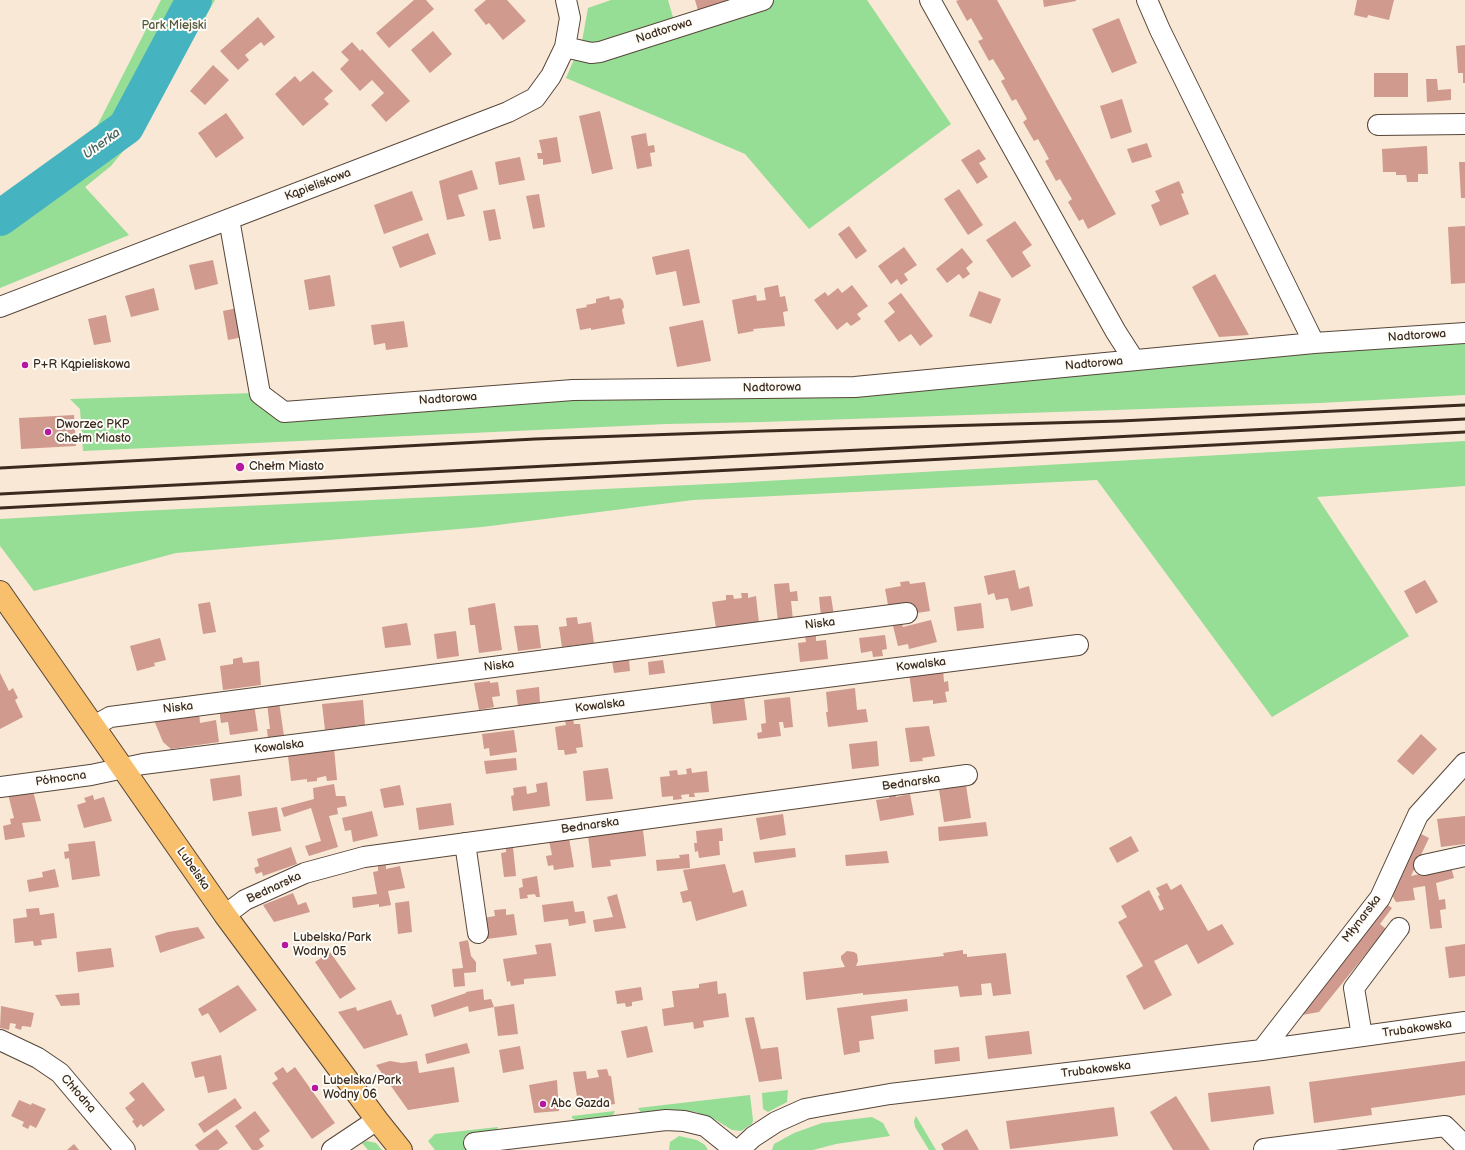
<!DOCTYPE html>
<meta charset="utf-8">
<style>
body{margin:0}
canvas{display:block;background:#f8e8d5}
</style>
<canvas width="1465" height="1150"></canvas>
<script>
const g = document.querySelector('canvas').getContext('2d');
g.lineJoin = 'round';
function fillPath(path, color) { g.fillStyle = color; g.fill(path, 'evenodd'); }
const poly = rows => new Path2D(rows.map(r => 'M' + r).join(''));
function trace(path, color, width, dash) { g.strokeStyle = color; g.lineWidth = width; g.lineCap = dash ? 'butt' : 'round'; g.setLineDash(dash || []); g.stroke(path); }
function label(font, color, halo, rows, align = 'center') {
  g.font = font + ' "Balsamiq Sans",sans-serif'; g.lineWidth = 4; g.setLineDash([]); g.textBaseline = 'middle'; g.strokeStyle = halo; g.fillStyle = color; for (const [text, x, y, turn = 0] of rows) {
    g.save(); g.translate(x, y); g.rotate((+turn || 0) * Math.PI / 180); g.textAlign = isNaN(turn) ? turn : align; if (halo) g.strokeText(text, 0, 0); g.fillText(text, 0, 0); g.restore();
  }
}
fillPath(poly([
 [161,0,215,0,141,129,111,166,85,187,129,235,0,288,0,208,65,159,61,154,97,126],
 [611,0,668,0,675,24,750,0,867,0,951,124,809,229,745,154,566,78,582,41,588,8],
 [1465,342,1465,395,1320,403,762,422,666,424,83,451,80,409,70,399,254,393,284,412,574,393,856,391,1186,366,1310,353],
 [1465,441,1465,486,1317,497,1409,636,1272,717,1097,480,693,500,482,527,176,553,34,591,0,546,0,519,139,511,731,483],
 [788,1090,787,1102,768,1112,763,1109,762,1093],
 [750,1095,753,1120,752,1124,741,1131,732,1130,716,1120,696,1112,673,1110,642,1114,638,1108],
 [615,1111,612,1117,577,1121,572,1118,572,1116],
 [916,1116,936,1150,929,1150,915,1127,914,1121],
 [872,1117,883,1123,890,1136,836,1144,813,1150,772,1150,774,1144,794,1133,822,1123],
 [498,1127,496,1131,466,1134,468,1150,435,1150,428,1141,435,1134],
 [679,1136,697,1140,705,1145,708,1150,669,1150,670,1142],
 [367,1141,376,1143,382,1150,368,1150,362,1143]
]), '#96dd96');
trace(poly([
 [0,218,126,127,194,0]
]), '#45b4c0', 36);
fillPath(poly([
 [414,0,426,0,434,9,389,48,376,33],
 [486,0,507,0,526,21,503,40,489,23,486,25,474,10],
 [695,0,741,0,699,14],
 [959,0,997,0,1116,214,1088,229,1083,219,1079,221,1068,202,1072,199,1060,179,1056,181,1045,161,1049,159,1038,139,1034,141,1023,122,1027,119,1016,99,1012,101,1001,81,1005,79,993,59,989,61,978,41,983,39,971,18,967,21,956,1],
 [1043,0,1076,0,1076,1,1044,7],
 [1357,0,1394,0,1389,20,1368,15,1367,18,1354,15],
 [258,17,275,37,264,46,261,42,245,55,249,60,238,70,220,51],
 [1119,18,1137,63,1112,73,1092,29],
 [433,31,452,54,430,73,411,50],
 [352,42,360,51,362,49,410,101,386,122,371,105,384,93,372,80,360,91,340,69,349,60,341,52],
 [1465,45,1465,83,1463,83,1463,73,1458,73,1456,46],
 [213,65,229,80,205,105,190,91],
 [313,71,333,91,324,99,329,104,303,126,275,94,295,76,300,82],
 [1374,73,1408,73,1408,97,1374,97],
 [1426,79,1437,79,1438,90,1451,89,1451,100,1427,102],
 [1122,99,1132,132,1111,139,1100,106],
 [600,111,613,169,592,174,579,116],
 [226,113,244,138,216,158,198,133],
 [646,133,648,146,654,145,655,152,650,153,652,166,637,169,631,136],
 [557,137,561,162,543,165,543,159,538,159,537,153,542,153,539,140],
 [1147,143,1152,157,1132,163,1127,149],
 [1427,146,1428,174,1418,174,1418,182,1407,182,1406,175,1396,175,1396,172,1383,172,1382,149],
 [979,149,986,159,979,163,988,177,977,184,961,160],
 [520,157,525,180,499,185,495,162],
 [1459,162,1465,162,1465,198,1461,198],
 [472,170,478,189,458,195,465,216,447,220,439,181],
 [1179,181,1184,193,1181,194,1189,214,1160,226,1151,205,1160,201,1155,191],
 [959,189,983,225,968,235,944,199],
 [412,191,423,220,384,234,374,205],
 [539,194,545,227,533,229,526,196],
 [495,209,501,239,489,241,483,211],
 [1015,221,1032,245,1022,252,1031,266,1012,278,986,240],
 [849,226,867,251,856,259,838,234],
 [1465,226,1465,283,1451,284,1448,227],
 [428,233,436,254,400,268,392,247],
 [904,247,917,265,904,274,908,280,901,285,897,279,891,284,878,266],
 [962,248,973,262,966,268,970,274,963,279,959,274,947,283,936,269],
 [689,249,700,303,683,306,676,271,656,275,652,257],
 [213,260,218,284,195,290,189,265],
 [1215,274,1249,335,1219,337,1192,287],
 [330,275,335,306,309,310,304,280],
 [778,285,780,297,785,296,788,311,783,312,785,326,753,329,754,331,738,334,732,300,756,295,757,301,766,300,764,288],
 [852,285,868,306,857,314,861,319,851,326,847,322,837,330,814,300,825,292,828,296,838,288,842,293],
 [154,288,159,310,131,317,125,296],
 [979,291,1001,299,991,324,969,316],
 [901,293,933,336,920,346,911,334,899,342,884,321,895,312,888,303],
 [609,296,610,300,620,298,623,301,624,307,622,310,625,324,591,330,591,328,580,330,576,309,587,307,586,305,596,303,596,299],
 [237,308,243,337,228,340,223,311],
 [106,315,111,342,94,345,88,319],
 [703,320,711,361,677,367,669,327],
 [404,321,408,347,386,350,385,343,374,345,371,325],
 [74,415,76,446,21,449,19,418],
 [1015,570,1019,589,1029,586,1033,606,1011,611,1008,598,996,600,994,593,988,595,984,576],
 [1425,580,1438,602,1416,614,1404,591],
 [909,581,910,584,925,582,930,611,917,613,916,606,889,610,885,589,901,586,900,582],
 [789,583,790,592,797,591,798,601,791,601,793,620,778,622,774,584],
 [741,593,748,593,748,598,756,596,759,623,725,629,725,627,716,628,712,602,726,600,726,595,733,595,734,599,742,598],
 [831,596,834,616,821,617,819,597],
 [210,602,216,632,203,634,198,604],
 [495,603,502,650,479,653,475,625,470,625,468,608],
 [981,603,984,628,957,631,954,607],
 [577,617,578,624,591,622,594,643,562,647,559,627,567,626,566,618],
 [901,620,903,627,931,620,937,642,909,649,908,644,898,646,892,622],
 [407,623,411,645,385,648,382,627],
 [538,625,541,648,518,651,514,626],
 [456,631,459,656,437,659,434,634],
 [816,635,816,641,826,640,828,659,800,662,798,643,806,642,805,636],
 [885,635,887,649,882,650,883,656,873,657,872,651,861,653,859,638],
 [160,638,166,660,154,663,155,666,137,671,130,646],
 [242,657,243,663,259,661,261,685,223,690,220,666,233,664,233,659],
 [629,659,630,671,614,673,612,661],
 [663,660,665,673,649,675,648,662],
 [943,669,944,682,948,681,949,691,945,692,947,702,933,704,933,700,913,702,909,673],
 [0,673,9,691,13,688,18,698,15,700,23,717,0,729],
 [490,681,490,683,498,682,500,696,492,697,494,707,479,710,474,683],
 [539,687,540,703,518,706,516,690],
 [855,688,857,710,866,709,868,722,828,727,826,712,828,712,826,692],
 [744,697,747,720,713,724,710,701],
 [790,697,793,727,784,728,783,722,779,722,781,736,758,739,757,733,762,732,761,724,766,723,764,700],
 [363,700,365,725,354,726,354,729,339,731,338,728,325,730,322,704],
 [279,702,284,736,268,739,267,729,270,729,267,703],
 [254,704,258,731,230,735,228,722,221,723,219,709],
 [199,712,200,723,216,720,219,742,171,749,163,742,153,718],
 [573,719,574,724,580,724,583,747,576,748,577,753,565,755,564,750,558,750,555,727,566,725,565,721],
 [929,726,935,756,922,758,923,761,910,762,905,728],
 [514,730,517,752,490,756,489,748,484,749,482,734],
 [1421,734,1437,749,1413,775,1397,761],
 [877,741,879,766,852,769,849,744],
 [334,748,337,780,327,781,326,776,317,778,317,781,307,782,307,779,291,781,288,756],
 [516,758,517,770,486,774,484,761],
 [608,768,613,799,586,801,583,771],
 [691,768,692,773,707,771,709,792,694,793,695,797,689,797,689,794,681,795,682,799,673,800,673,796,662,797,660,777,670,776,669,771,677,770,678,775,687,774,686,769],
 [240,775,242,796,213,801,210,779],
 [963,781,964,786,966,785,971,818,944,822,939,790,945,789,944,784],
 [547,782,550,806,513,811,511,796,514,795,513,788,526,786,527,794,537,792,536,784],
 [334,784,336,796,345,796,347,806,337,808,338,814,329,816,338,847,309,856,305,846,321,841,311,808,284,817,281,808,314,799,313,788],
 [400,785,404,805,384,808,380,789],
 [33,791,41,821,22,823,25,837,5,840,3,826,11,824,10,819,14,818,8,794],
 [895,793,896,797,910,794,914,815,880,821,876,800,889,798,889,794],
 [93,795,94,800,104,797,112,821,84,828,77,805,86,802,84,798],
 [451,803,454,825,419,830,416,808],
 [277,807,281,831,252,836,248,812],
 [372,811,378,836,353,842,351,830,345,831,342,818],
 [783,814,786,835,760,840,756,818],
 [1465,816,1465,844,1441,847,1437,819],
 [986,822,988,836,939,841,938,827],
 [722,828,723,841,719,841,720,855,699,858,698,851,695,852,694,843,697,843,696,831],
 [643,830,646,856,610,860,611,866,592,868,588,836],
 [1419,833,1429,838,1411,876,1451,867,1454,878,1436,883,1439,900,1445,899,1446,909,1440,910,1442,928,1430,929,1425,886,1413,888,1415,900,1396,902,1390,892],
 [1131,836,1139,851,1117,863,1109,848],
 [569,838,574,867,554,870,553,865,548,866,546,856,552,855,549,841],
 [95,841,100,876,72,880,69,858,65,859,64,852,69,851,68,844],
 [291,847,297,864,263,876,262,872,256,874,254,868,259,866,257,859],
 [513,847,516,876,504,877,501,853,506,852,506,848],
 [795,848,796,857,755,863,753,852],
 [887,851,889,863,846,866,845,855],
 [689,854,690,868,657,871,656,860,680,858,679,855],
 [725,864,733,893,743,890,747,906,696,921,691,901,683,903,680,892,688,890,683,870],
 [386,865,386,869,400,866,405,888,388,891,391,905,379,907,379,904,353,908,352,897,377,894,373,872,378,871,378,866],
 [55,869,59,887,29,892,27,880,43,877,42,872],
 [537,876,540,897,536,897,535,894,527,895,528,898,520,899,519,888,523,887,522,879],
 [1167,883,1171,890,1181,884,1208,931,1222,924,1234,944,1198,964,1187,944,1154,961,1172,995,1144,1010,1126,976,1143,966,1118,922,1127,917,1121,906,1149,890,1160,911,1164,909,1158,896,1160,895,1156,888],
 [293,893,298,905,306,902,310,912,274,922,263,905],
 [617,894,626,928,595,932,593,920,613,917,607,897],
 [409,901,412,932,398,934,395,903],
 [573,901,575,912,584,911,586,923,569,926,568,919,544,922,542,905],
 [1384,902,1392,908,1380,924,1386,929,1319,1012,1297,1016],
 [39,908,40,915,54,913,57,938,41,940,42,945,34,946,33,941,15,943,13,919,27,917,26,909],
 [506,909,506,915,514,914,517,935,487,939,484,918,495,916,494,910],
 [198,927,205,938,160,953,155,936,168,932],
 [468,940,471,956,476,962,476,972,464,973,465,986,454,987,452,969,463,968,459,942],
 [551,943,556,976,524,979,524,984,511,986,510,981,507,982,503,959,537,954,535,945],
 [1465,944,1465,976,1449,978,1445,947],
 [111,948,114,967,78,972,76,952],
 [963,950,963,954,967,954,967,957,1006,953,1011,994,993,996,991,983,981,984,982,995,960,997,958,986,863,995,863,993,806,1000,803,972,845,967,841,959,841,956,847,951,854,952,857,954,858,961,856,966,944,956,943,953],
 [330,952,356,989,340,999,315,962],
 [717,981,718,994,726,993,729,1017,703,1021,704,1027,694,1029,693,1022,664,1026,662,1009,674,1007,672,991,699,988,699,984],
 [238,985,257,1010,220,1033,208,1013,202,1016,198,1009],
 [641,987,643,1000,632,1002,632,1006,626,1007,625,1003,617,1004,615,991],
 [483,989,484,1000,491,999,494,1007,514,1004,518,1034,498,1036,494,1007,469,1012,468,1006,434,1017,431,1005,466,993,466,992],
 [79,993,80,1005,61,1006,55,995],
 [907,999,908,1011,871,1016,874,1039,859,1041,860,1052,844,1055,837,1008],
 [391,1000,397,1015,401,1014,408,1035,364,1049,338,1012,356,1007,357,1011],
 [1,1006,34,1013,31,1027,22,1026,21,1030,15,1028,16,1024,10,1023,9,1030,0,1028],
 [754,1017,761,1049,778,1047,782,1079,759,1082,745,1018],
 [647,1026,653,1052,627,1058,621,1031],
 [1029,1031,1032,1054,988,1059,985,1036],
 [467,1043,470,1053,427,1064,425,1054],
 [520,1046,524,1069,503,1073,499,1050],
 [959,1047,960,1061,935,1064,934,1050],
 [221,1055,227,1089,208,1093,204,1076,195,1078,191,1062],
 [390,1061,402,1063,417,1061,419,1073,454,1067,459,1102,408,1110,376,1065],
 [1465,1061,1465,1095,1371,1108,1372,1115,1314,1123,1309,1082],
 [283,1067,287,1073,295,1067,335,1123,312,1139,272,1083,278,1079,274,1073],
 [607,1069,609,1076,611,1076,615,1104,579,1109,573,1072,586,1071,587,1079,599,1077,597,1070],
 [557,1080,559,1111,534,1113,529,1085],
 [143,1082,165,1110,143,1127,141,1124,137,1128,132,1121,134,1120,125,1108,135,1100,129,1093],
 [1270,1086,1274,1114,1211,1122,1208,1093],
 [1176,1096,1210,1150,1173,1150,1150,1112],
 [235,1098,242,1108,204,1133,198,1124],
 [19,1100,31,1105,32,1103,46,1109,36,1128,30,1125,28,1129,22,1126,24,1122,11,1116],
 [1114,1107,1118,1136,1010,1149,1006,1121],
 [255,1111,270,1131,259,1139,264,1146,258,1150,252,1150,235,1126],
 [217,1129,228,1143,218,1150,199,1150,195,1145],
 [967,1129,979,1150,944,1150,941,1144],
 [74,1144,79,1150,67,1150]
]), '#d09a8f');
const minor = poly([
 [930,0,1116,332,1134,360],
 [1147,0,1160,30,1314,343],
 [565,47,591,53,600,52,763,0],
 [1378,125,1465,124],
 [229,219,260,394,284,412,573,390,855,387,1314,343,1465,333],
 [0,307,508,112,535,98,551,76,565,47,570,18,566,0],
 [94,726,110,717,907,613],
 [0,787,91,775,143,764,1078,645],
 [465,843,478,933],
 [1424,865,1465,856],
 [225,915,245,900,305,873,364,857,967,775],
 [1362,1036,1354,988,1399,928],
 [0,1040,38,1058,60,1073,125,1150],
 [1262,1050,1380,898,1418,815,1465,763],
 [474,1143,666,1120,684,1121,705,1126,735,1150],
 [1264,1149,1445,1126,1465,1146],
 [332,1150,377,1120],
 [739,1150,753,1137,776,1122,805,1109,821,1106,890,1094,1262,1050,1465,1022]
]);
const major = poly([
 [0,592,225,915,377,1120,401,1150]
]);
trace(minor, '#574639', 22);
trace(major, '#574639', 24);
trace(minor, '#fff', 20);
trace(major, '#f8bf6c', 22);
trace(poly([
 [0,468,535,439,764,431,1120,421,1465,405],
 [0,494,1465,419],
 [0,508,1465,432]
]), '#3b2a1e', 3);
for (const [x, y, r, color] of [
 [25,365,4,"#b5179e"],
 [48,432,4,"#b5179e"],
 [240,467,5,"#b5179e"],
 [285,945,4,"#b5179e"],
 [315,1088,4,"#b5179e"],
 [543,1104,4,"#b5179e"]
]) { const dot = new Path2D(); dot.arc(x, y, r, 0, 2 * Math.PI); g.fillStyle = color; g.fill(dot); trace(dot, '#fdfcf7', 1.5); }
label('12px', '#52573c', '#fdfcf7', [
 ["Park Miejski",174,26]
]);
label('12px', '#3b2a1e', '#fdfcf7', [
 ["Nadtorowa",664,31,-18],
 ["Kąpieliskowa",318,185,-21],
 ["Nadtorowa",1417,336,-4],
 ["Nadtorowa",1094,364,-5],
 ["Nadtorowa",772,388,-1],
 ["Nadtorowa",448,399,-4],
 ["Niska",820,624,-7],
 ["Kowalska",921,665,-7],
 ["Niska",499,666,-7],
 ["Kowalska",600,706,-7],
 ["Niska",178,708,-7],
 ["Kowalska",279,747,-7],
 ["Północna",61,779,-8],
 ["Bednarska",911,783,-8],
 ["Bednarska",590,826,-8],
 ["Lubelska",193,869,55],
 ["Bednarska",274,888,-25],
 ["Młynarska",1362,919,-53],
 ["Trubakowska",1417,1029,-8],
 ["Trubakowska",1096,1070,-7],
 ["Chłodna",78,1094,49]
]);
label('12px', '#3b2a1e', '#fdfcf7', [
 ["P+R Kąpieliskowa",33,365],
 ["Dworzec PKP",56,425],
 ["Chełm Miasto",56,439],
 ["Chełm Miasto",249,467],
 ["Lubelska/Park",293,938],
 ["Wodny 05",293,952],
 ["Lubelska/Park",323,1081],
 ["Wodny 06",323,1095],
 ["Abc Gazda",551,1104]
], 'left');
label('italic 13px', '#3f615f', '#fdfcf7', [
 ["Uherka",102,144,-36]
]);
</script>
